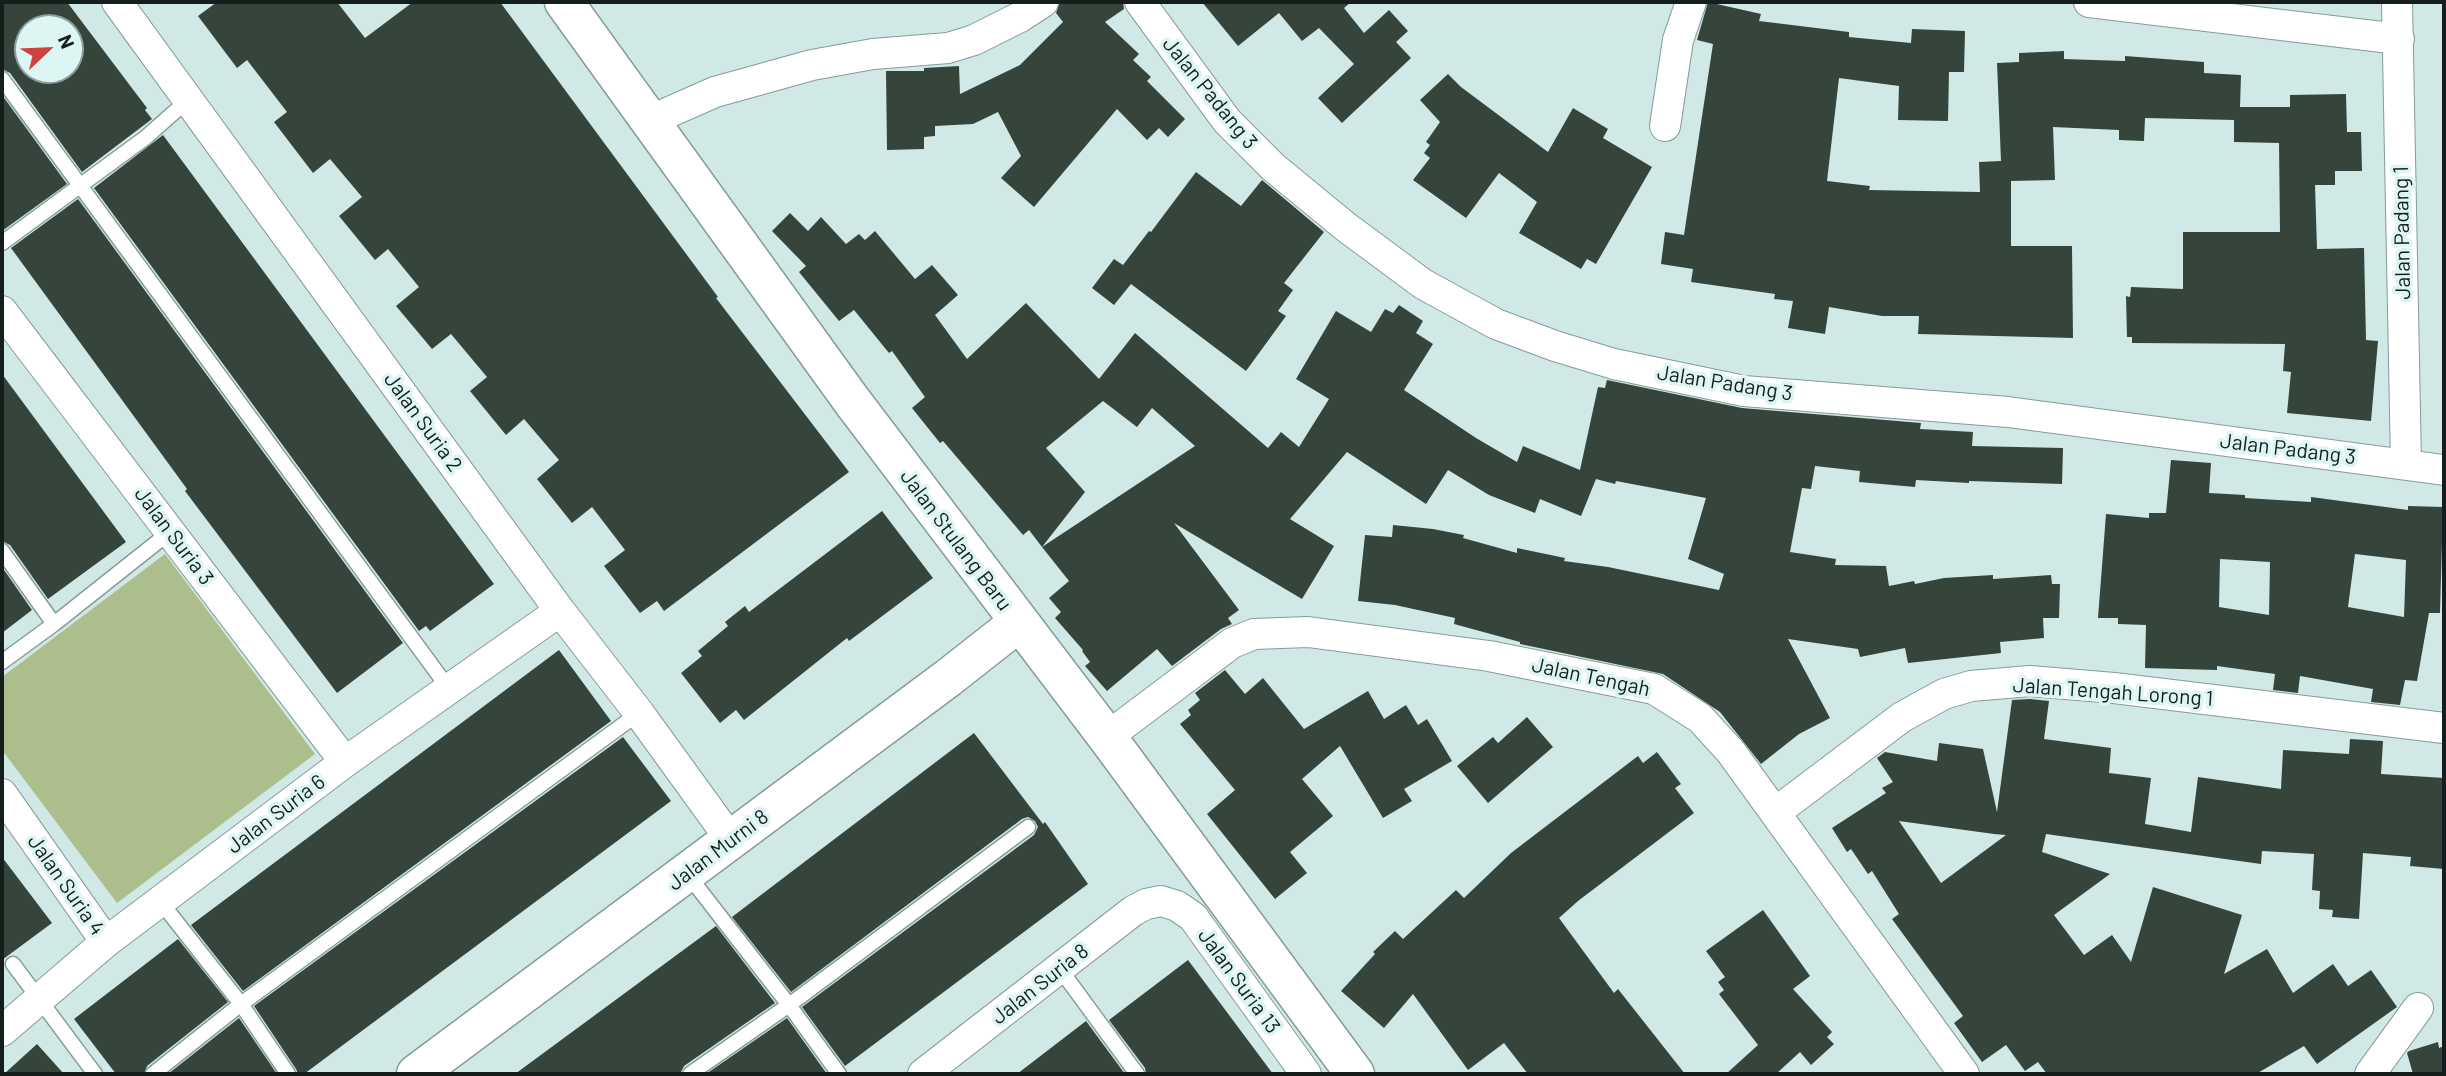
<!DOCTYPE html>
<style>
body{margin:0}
#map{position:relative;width:2446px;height:1076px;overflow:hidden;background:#d0e9e7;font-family:Barlow,sans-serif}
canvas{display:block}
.frame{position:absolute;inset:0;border:4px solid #141e1d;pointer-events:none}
.north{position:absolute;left:14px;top:14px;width:70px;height:70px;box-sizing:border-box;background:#ddf6f4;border:2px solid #8da09e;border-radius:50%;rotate:67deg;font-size:19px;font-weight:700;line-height:28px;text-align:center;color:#141e1d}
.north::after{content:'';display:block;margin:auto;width:24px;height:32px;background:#cf413f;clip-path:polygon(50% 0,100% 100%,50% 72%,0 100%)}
</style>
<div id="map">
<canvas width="2446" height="1076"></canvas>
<div class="frame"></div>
<div class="north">N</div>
</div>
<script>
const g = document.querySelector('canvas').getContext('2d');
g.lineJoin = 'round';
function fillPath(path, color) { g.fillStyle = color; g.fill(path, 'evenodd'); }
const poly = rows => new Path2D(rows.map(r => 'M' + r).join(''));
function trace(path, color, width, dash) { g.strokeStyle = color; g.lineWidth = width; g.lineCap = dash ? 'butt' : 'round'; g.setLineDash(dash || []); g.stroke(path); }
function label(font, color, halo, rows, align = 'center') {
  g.font = font + ' Barlow,sans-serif'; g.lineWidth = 7; g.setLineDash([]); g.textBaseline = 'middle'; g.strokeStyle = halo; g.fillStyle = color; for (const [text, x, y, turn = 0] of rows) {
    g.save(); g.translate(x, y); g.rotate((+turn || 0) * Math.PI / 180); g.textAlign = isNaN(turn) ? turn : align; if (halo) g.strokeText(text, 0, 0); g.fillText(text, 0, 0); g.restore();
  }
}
fillPath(poly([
 [165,554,315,754,117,903,2,750,2,677]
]), '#abbe8b');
fillPath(poly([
 [2,2,67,2,147,108,145,110,152,119,82,172,10,73,2,69],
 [28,28,70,28,70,70,28,70],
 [217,2,337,2,365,38,413,2,500,2,718,297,716,298,849,472,664,611,657,601,640,613,604,566,625,550,592,507,572,523,537,479,559,460,524,419,506,435,470,391,487,377,451,334,432,349,396,306,419,287,388,249,375,260,339,216,362,197,330,159,313,173,274,122,287,112,247,60,237,68,198,16],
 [1060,2,1123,2,1124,9,1105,22,1139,54,1133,60,1151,77,1147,81,1185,119,1168,137,1159,128,1147,140,1117,109,1034,207,1001,178,1021,156,998,112,973,124,935,126,935,136,924,137,924,149,887,150,886,71,924,71,924,68,959,66,960,94,1020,65,1063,22,1056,13],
 [1202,2,1351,2,1344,8,1364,33,1389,10,1408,31,1396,42,1411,58,1342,123,1318,98,1354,64,1319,28,1302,41,1279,13,1238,46],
 [1708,2,1761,14,1759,21,1849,32,1849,37,1911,43,1912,29,1965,31,1964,72,1949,72,1948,121,1898,120,1899,86,1839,78,1827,181,1870,186,1869,190,1980,192,1979,162,2001,161,1997,63,2019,62,2019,53,2064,51,2064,59,2125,61,2125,56,2204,62,2204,73,2241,75,2240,107,2290,107,2290,95,2346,94,2347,132,2361,132,2362,171,2335,171,2335,185,2315,185,2317,249,2364,248,2366,340,2378,341,2371,421,2287,413,2291,372,2283,371,2285,344,2132,343,2132,337,2127,337,2126,296,2130,297,2131,287,2183,289,2183,232,2280,232,2279,143,2234,142,2234,120,2145,118,2144,141,2119,140,2119,130,2053,127,2055,180,2011,181,2011,246,2072,246,2073,338,1918,334,1919,316,1882,316,1829,307,1825,334,1788,328,1793,301,1774,299,1775,294,1691,282,1693,269,1661,264,1665,232,1684,235,1713,44,1697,40],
 [1448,74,1461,87,1548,152,1573,108,1608,129,1603,138,1652,167,1596,264,1587,259,1581,269,1519,233,1537,202,1499,173,1466,218,1413,180,1430,158,1424,153,1430,145,1426,142,1440,122,1420,100],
 [2,95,67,184,2,231],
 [163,135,494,584,430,631,426,626,419,631,94,188],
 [1196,172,1241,206,1262,180,1324,232,1284,283,1293,290,1278,311,1286,316,1246,371,1131,284,1114,305,1092,288,1114,259,1123,265,1149,231,1151,232],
 [78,199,403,643,337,693,185,491,187,489,11,248],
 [790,213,808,231,821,217,846,244,859,234,865,240,875,231,915,279,932,265,958,295,935,315,967,359,1026,303,1099,379,1135,333,1268,448,1281,432,1299,447,1329,399,1296,379,1336,311,1371,332,1385,309,1393,313,1399,305,1423,321,1416,333,1433,344,1404,390,1476,438,1517,462,1523,446,1580,470,1598,387,1605,388,1607,380,1742,408,1921,423,1920,429,1973,432,1972,446,2063,448,2062,484,1969,481,1969,483,1916,480,1915,487,1859,482,1860,471,1815,466,1811,489,1802,488,1790,552,1836,559,1835,565,1886,566,1889,586,1914,581,1915,584,1944,578,1993,575,1993,579,2051,575,2052,584,2060,584,2059,618,2043,618,2044,638,2000,642,2001,653,1908,663,1905,648,1860,657,1858,649,1788,639,1830,718,1799,734,1761,764,1720,712,1663,674,1520,644,1520,642,1454,624,1455,618,1395,605,1358,601,1365,535,1392,537,1393,525,1433,529,1464,535,1463,538,1517,553,1517,548,1565,558,1564,561,1608,567,1719,590,1724,574,1688,559,1706,498,1616,481,1615,484,1596,479,1581,516,1540,499,1535,513,1489,495,1448,470,1426,504,1347,452,1290,519,1334,546,1302,599,1174,523,1239,610,1228,618,1232,624,1221,629,1172,666,1157,649,1107,691,1085,666,1090,662,1082,651,1083,650,1055,618,1061,612,1049,598,1069,581,1042,547,1195,446,1152,408,1137,427,1103,401,1046,448,1085,492,1042,547,1029,530,1023,535,943,441,940,443,912,408,925,397,892,351,889,353,854,310,839,321,799,272,806,266,772,231],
 [2,374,126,542,48,599,10,545,2,541],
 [2171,460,2211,463,2209,493,2245,495,2245,498,2311,502,2311,497,2408,510,2408,506,2443,507,2440,613,2429,613,2417,681,2405,680,2400,705,2371,702,2373,689,2300,676,2298,693,2273,690,2275,674,2217,666,2217,670,2145,668,2146,625,2118,624,2118,618,2098,618,2106,514,2149,518,2149,513,2166,513],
 [2355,554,2406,560,2404,617,2348,607],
 [2220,559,2270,562,2269,615,2219,607],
 [882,511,933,578,849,641,847,638,744,720,736,710,720,723,681,673,702,656,698,651,728,626,725,622,745,606,749,612],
 [2,567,32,610,2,633],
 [559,650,611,721,243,991,191,925],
 [1225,670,1245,694,1263,678,1304,729,1368,691,1384,719,1406,705,1418,725,1427,719,1452,761,1404,789,1412,801,1383,818,1340,746,1302,779,1333,816,1290,852,1307,873,1275,899,1207,814,1235,790,1180,724,1191,715,1188,710,1200,700,1195,693],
 [2030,699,2049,701,2044,739,2111,748,2109,773,2151,778,2145,824,2191,832,2198,777,2281,789,2283,750,2349,754,2350,739,2383,741,2381,774,2444,778,2444,869,2410,866,2411,857,2363,853,2359,919,2332,917,2333,910,2319,909,2320,891,2312,890,2314,854,2262,851,2261,864,2046,834,2042,852,2110,874,2054,915,2084,955,2112,935,2131,962,2153,887,2242,915,2224,974,2267,949,2293,993,2333,964,2348,986,2371,970,2397,1007,2317,1064,2304,1046,2256,1074,2047,1074,2038,1062,2025,1071,2006,1045,1982,1062,1954,1023,1963,1016,1892,919,1899,914,1872,871,1868,874,1851,849,1847,852,1832,828,1886,793,1882,788,1893,782,1877,758,1885,752,1937,761,1939,743,1983,749,1997,812,2012,700],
 [1899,821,1994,834,2006,835,1941,883],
 [1527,717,1553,747,1488,803,1457,766,1493,737,1498,743],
 [974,733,1043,824,1045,822,1088,884,845,1066,802,1007,1034,835,1038,827,1035,821,1028,817,1022,819,791,992,732,917],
 [623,737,671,801,304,1074,298,1074,296,1069,254,1006],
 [1657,752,1681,784,1675,788,1694,813,1578,901,1559,918,1614,993,1618,989,1685,1074,1528,1074,1504,1043,1468,1070,1413,994,1384,1028,1341,991,1375,954,1373,952,1395,931,1403,939,1456,890,1464,898,1511,853,1638,756,1643,763],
 [2,857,52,923,2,960],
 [1763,910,1810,976,1793,989,1832,1032,1827,1037,1834,1044,1811,1065,1800,1052,1776,1074,1726,1074,1758,1045,1719,994,1724,990,1718,982,1725,977,1706,951],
 [716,926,775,1003,684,1066,680,1074,515,1074],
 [178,939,228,1002,147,1066,144,1074,116,1074,74,1019],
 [1188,960,1273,1074,1146,1074,1145,1068,1109,1020],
 [239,1018,277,1074,168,1074],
 [787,1018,827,1074,706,1074],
 [1086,1021,1125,1074,1017,1074],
 [2438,1042,2439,1048,2444,1046,2444,1074,2413,1074,2407,1053,2409,1051],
 [37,1044,64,1074,4,1074]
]), '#35453b');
const lane = poly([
 [2,79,449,689],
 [2,243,145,138,188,100],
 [2,551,54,624],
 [2,662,54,624,170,532],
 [688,875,789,1005,839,1074],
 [160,901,241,1004,288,1074],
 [13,964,95,1074],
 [1060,969,1137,1074],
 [153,1074,241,1004,639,713],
 [690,1074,789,1005,1028,827]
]);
const street = poly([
 [117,2,560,611,639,713,731,840],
 [1140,2,1227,121,1273,167,1346,227,1423,284,1496,324,1555,346,1614,364,1744,391,2008,412,2444,470],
 [2089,2,2399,39],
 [2397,2,2406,464],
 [649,121,715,92,812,65,873,54,948,48,974,40,1020,17,1043,2],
 [1665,126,1678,40,1691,2],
 [2,311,345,762],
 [1107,737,1232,643,1254,634,1308,632,1489,656,1654,689,1700,718,1731,752,1964,1074],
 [2,794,106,942],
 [1776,812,1902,717,1944,694,1971,686,2030,681,2114,688,2444,728],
 [2,1031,106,942,345,762,560,611],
 [923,1074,1133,911,1146,904,1161,901,1177,906,1193,917,1306,1074],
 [2370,1074,2418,1008]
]);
const secondary = poly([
 [416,1074,948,678,1018,623]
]);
const primary = poly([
 [564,2,852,401,1107,737,1355,1074]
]);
trace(lane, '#849c9a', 17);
trace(street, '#849c9a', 32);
trace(secondary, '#849c9a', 41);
trace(primary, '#849c9a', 41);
trace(lane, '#fff', 14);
trace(street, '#fff', 30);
trace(secondary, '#fff', 38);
trace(primary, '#fff', 38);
label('21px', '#141e1d', '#ddf6f4', [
 ["Jalan Padang 3",1210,93,51],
 ["Jalan Padang 1",2402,233,-91],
 ["Jalan Padang 3",1725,383,9],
 ["Jalan Suria 2",423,422,54],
 ["Jalan Padang 3",2288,449,7],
 ["Jalan Suria 3",174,536,53],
 ["Jalan Stulang Baru",956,540,53],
 ["Jalan Tengah",1591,677,12],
 ["Jalan Tengah Lorong 1",2113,692,4],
 ["Jalan Suria 6",276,814,-37],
 ["Jalan Murni 8",718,850,-37],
 ["Jalan Suria 4",66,885,55],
 ["Jalan Suria 13",1239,981,54],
 ["Jalan Suria 8",1040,984,-38]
]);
</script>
